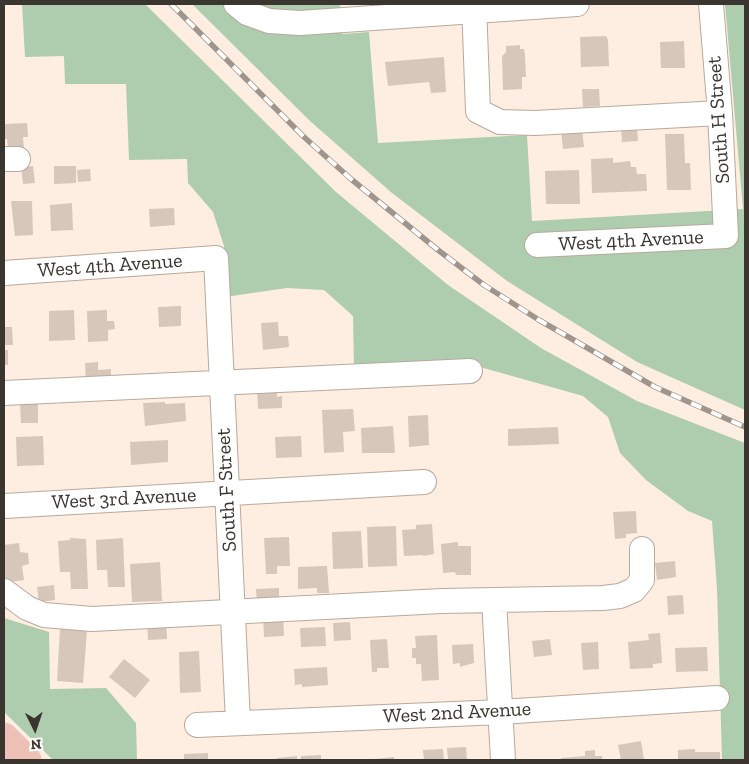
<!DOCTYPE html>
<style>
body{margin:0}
#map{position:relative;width:749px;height:764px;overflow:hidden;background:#feeee1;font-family:"Zilla Slab",serif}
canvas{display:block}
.frame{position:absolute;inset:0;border:5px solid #3b3530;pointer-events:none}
.north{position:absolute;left:10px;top:704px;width:50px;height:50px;-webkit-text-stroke:4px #fff;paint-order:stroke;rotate:176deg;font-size:14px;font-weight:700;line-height:20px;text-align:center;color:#3b3530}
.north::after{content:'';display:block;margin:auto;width:18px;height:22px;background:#3b3530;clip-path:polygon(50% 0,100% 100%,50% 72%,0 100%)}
</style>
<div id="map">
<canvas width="749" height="764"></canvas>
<div class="frame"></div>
<div class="north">N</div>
</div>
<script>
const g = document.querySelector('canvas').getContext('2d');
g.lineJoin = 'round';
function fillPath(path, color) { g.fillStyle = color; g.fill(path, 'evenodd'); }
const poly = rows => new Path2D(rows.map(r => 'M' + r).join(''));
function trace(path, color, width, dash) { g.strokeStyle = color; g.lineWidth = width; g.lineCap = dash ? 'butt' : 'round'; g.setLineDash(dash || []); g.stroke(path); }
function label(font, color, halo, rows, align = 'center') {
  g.font = font + ' "Zilla Slab",serif'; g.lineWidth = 5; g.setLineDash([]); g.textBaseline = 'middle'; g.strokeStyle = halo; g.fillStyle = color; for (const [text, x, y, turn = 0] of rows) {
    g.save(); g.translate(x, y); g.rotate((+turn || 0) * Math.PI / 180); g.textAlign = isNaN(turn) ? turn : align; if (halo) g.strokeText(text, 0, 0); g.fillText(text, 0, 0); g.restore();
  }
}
fillPath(poly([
 [22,4,145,4,336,192,448,285,541,348,637,401,745,443,745,760,722,760,717,589,712,521,688,511,646,480,620,453,608,417,583,396,473,365,354,368,353,316,324,290,287,288,225,297,224,246,213,212,188,183,187,159,129,160,126,84,65,84,64,56,25,57],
 [192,4,340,4,342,34,369,32,378,143,527,135,532,221,743,209,725,4,745,4,745,410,637,362,507,281,392,193,310,121],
 [4,618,49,632,50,689,106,688,136,723,137,760,53,760,4,712]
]), '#aecdaf');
fillPath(poly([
 [606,36,608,40,609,66,581,67,580,37],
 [684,41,685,68,661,68,660,42],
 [520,45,520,49,524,49,525,55,526,77,522,77,522,89,503,90,502,56,506,52,506,46],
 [444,57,446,92,431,93,429,82,388,86,385,62],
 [582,89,599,89,600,106,583,107],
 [27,123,28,137,23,137,24,149,8,150,7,139,4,139,4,126,6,124],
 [637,127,638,141,622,142,621,128],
 [582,129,584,147,563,149,561,131],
 [665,134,684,134,685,163,690,163,691,190,667,190],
 [613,158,613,163,630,161,631,167,636,167,637,174,646,174,647,191,592,193,591,159],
 [33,166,35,183,23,184,21,167],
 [54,166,76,166,76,183,54,184],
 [90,169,91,181,78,182,77,170],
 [579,170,580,204,546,204,545,171],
 [11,201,32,201,33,235,15,236],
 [72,203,73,230,51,231,50,205],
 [174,208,175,225,150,227,149,209],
 [181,306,181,326,159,327,158,307],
 [74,310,75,340,49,341,49,311],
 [107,310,107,321,114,321,115,329,108,330,108,341,88,342,87,311],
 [278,322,279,336,288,336,289,347,263,350,261,323],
 [4,327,12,327,13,345,4,345],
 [4,350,8,350,8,365,4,365],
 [98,362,98,370,111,369,111,383,86,384,85,363],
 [277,386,277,397,282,396,282,408,258,409,257,387],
 [165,402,165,404,185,403,186,421,145,426,143,403],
 [20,403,38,403,38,423,21,423],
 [353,409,355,431,343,432,344,452,324,453,322,410],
 [428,415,429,445,409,447,408,416],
 [393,426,395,453,362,453,361,428],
 [558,427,559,444,508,446,508,429],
 [43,436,44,465,17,466,16,437],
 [301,436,302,457,276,458,275,437],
 [168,440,168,462,131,465,130,442],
 [636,511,637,533,626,534,626,538,615,539,613,512],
 [432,524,434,554,423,556,423,555,404,556,402,530,416,529,416,525],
 [396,526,397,566,368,567,367,527],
 [361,531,363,568,333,569,332,532],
 [289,537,290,566,277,566,277,574,266,574,264,538],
 [70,538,86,539,88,589,71,589,70,572,60,572,58,541,70,540],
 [123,538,125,587,108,587,107,570,97,570,96,540],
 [458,542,458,546,471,546,471,575,456,575,455,572,443,573,441,544],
 [19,543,20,552,28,553,29,564,22,566,24,580,4,583,4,545],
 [675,561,676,577,657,580,655,563],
 [160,562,162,601,132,602,130,564],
 [327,566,329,593,317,593,317,588,298,589,298,567],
 [54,585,55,600,39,602,37,587],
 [279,588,279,604,257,605,256,589],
 [683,595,684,614,668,615,667,596],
 [283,614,284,636,264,637,263,615],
 [166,620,167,639,148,640,147,621],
 [350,622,351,640,334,641,333,623],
 [325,627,326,646,301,647,300,628],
 [60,629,87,631,83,683,57,681],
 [660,633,662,663,653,664,653,668,630,669,628,642,649,640,648,634],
 [437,635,439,680,422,681,421,664,416,664,416,658,412,658,412,648,416,648,415,636],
 [387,639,389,668,377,668,377,672,372,672,370,640],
 [550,639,552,655,534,657,532,641],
 [598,642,599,669,583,670,581,643],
 [473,644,474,663,460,667,460,663,453,664,452,645],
 [707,647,708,671,676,672,675,648],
 [199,651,201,692,180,693,179,652],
 [124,659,150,680,135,698,109,677],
 [327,667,328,685,302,687,302,684,295,685,294,669],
 [641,741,644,760,621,760,618,745],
 [466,747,467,760,448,760,447,748],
 [443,749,444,760,424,760,423,750],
 [695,749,695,752,720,752,720,760,678,760,678,750],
 [595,750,595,756,602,756,602,760,561,760,561,758,585,756,585,751],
 [208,753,208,760,184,760,184,754],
 [321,755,321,760,301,760,301,756],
 [297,756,297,760,277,760,277,758],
 [394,757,394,760,374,760,374,759]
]), '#d6c7ba');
const minor = poly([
 [236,4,247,13,269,21,300,23,577,4],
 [474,4,478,111,500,122,535,123,720,113],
 [4,159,18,159],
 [537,245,726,236,720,113,711,4],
 [4,273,216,258,238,722],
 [4,393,470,371],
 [4,506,424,482],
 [4,591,27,608,44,615,92,619,442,601,603,598,620,596,634,590,642,580,642,549],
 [494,600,503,760],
 [197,725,501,712,717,698]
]);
const major = poly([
 [4,737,27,760]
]);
trace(minor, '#b8a99d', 26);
trace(major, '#d8d7d6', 29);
trace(minor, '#fff', 24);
trace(major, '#eec1b7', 28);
const rail = poly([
 [171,4,304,137,351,179,438,250,484,285,539,320,655,387,745,427]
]);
trace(rail, '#a0958c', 5.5);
trace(rail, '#fff', 4, [11]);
label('20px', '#3b3530', '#fff', [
 ["South H Street",719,120,-94],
 ["West 4th Avenue",631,241,-3],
 ["West 4th Avenue",110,266,-4],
 ["South F Street",227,490,-93],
 ["West 3rd Avenue",124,499,-3],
 ["West 2nd Avenue",457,713,-3]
]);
</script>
